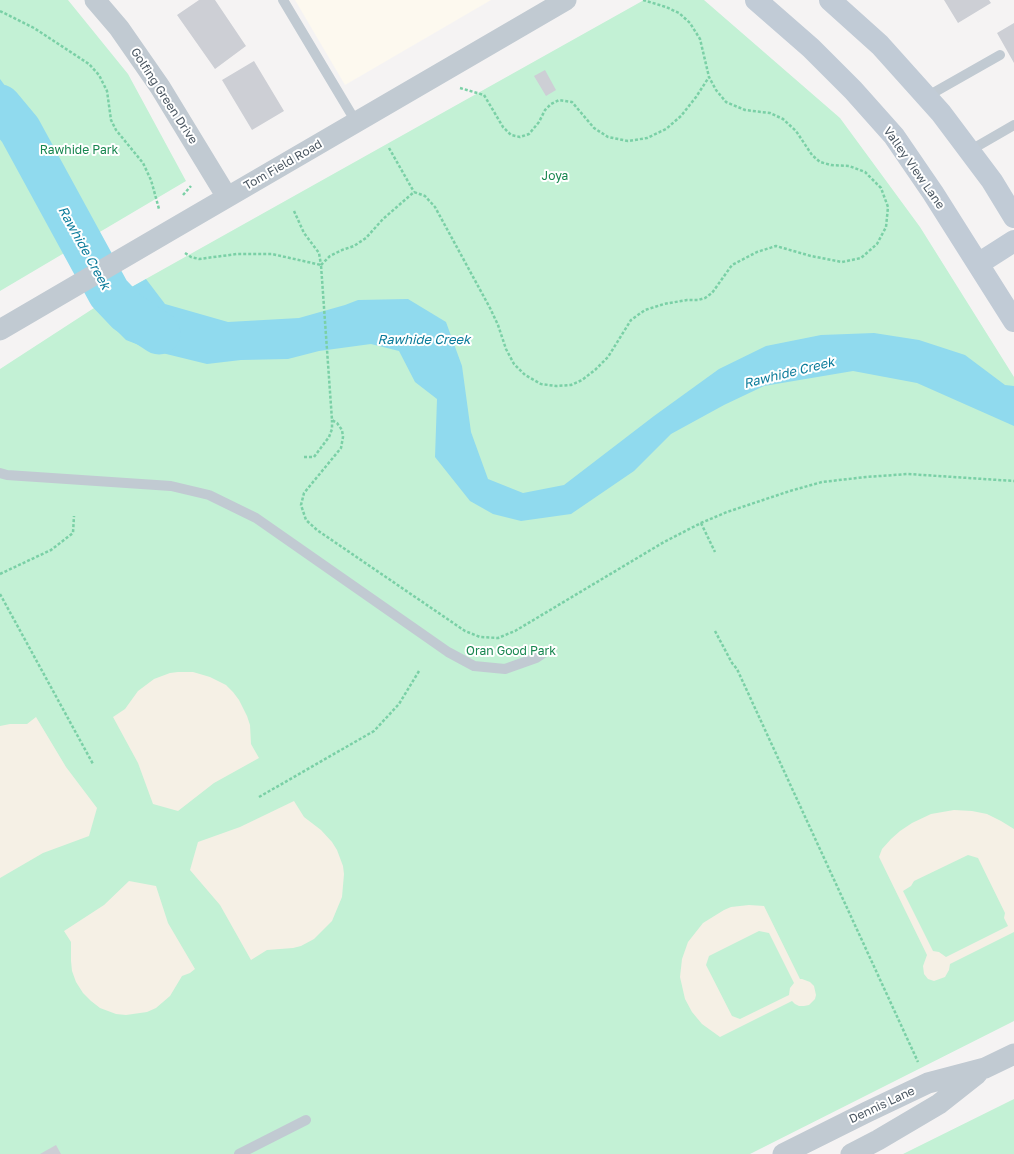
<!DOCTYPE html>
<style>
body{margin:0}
canvas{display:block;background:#f5f3f3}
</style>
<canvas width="1014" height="1154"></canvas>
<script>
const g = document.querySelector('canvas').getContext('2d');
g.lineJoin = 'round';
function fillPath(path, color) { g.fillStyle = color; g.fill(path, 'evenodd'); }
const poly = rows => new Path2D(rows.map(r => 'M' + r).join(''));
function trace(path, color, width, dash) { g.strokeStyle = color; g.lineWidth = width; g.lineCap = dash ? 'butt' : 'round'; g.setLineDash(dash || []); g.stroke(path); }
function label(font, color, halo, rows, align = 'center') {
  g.font = font + ' "Golos Text",sans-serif'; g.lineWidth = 4; g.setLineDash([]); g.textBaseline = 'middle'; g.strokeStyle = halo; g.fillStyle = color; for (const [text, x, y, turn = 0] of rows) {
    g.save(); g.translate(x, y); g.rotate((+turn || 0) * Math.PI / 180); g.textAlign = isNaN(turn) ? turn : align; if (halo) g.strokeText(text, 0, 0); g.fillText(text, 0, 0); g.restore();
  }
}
fillPath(poly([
 [295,0,491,0,345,85]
]), '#fdf9ef');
fillPath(poly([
 [0,0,68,0,128,74,186,181,0,291],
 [644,0,704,0,840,118,920,227,1014,377,1014,1021,750,1154,0,1154,0,369,94,308],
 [1014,1099,1014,1154,903,1154]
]), '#c3f1d5');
fillPath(poly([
 [178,672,193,672,210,677,226,685,233,692,239,700,247,716,250,725,251,744,259,758,214,783,178,811,153,804,138,763,113,717,125,709,138,691,154,679,170,673],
 [36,717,66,767,97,808,89,836,43,853,0,878,0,726,10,724,27,724],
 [294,801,304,817,321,830,332,842,337,850,343,866,344,874,342,897,332,921,314,939,301,946,293,948,267,950,251,960,220,905,190,870,198,842,240,827],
 [954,810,972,811,987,814,1001,821,1014,829,1014,932,950,964,949,970,945,977,934,981,928,979,924,974,923,966,927,955,879,857,882,849,891,839,900,831,912,823,931,814],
 [968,855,978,858,1005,913,1004,918,1008,926,946,957,939,952,933,951,903,891,911,886,914,881],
 [129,881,156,886,168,923,195,969,190,973,182,976,170,996,156,1008,147,1012,126,1015,116,1014,100,1008,91,1001,83,993,76,982,72,971,71,961,71,942,64,931,104,905],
 [749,905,764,906,800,979,802,979,810,982,814,986,816,995,815,999,809,1005,804,1006,799,1006,795,1004,792,1001,720,1037,702,1024,692,1012,685,999,680,977,682,959,688,942,703,923,724,910,731,907],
 [759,931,769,933,794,983,790,988,789,995,740,1019,732,1016,706,965,709,956]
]), '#f5f0e5');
fillPath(poly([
 [0,79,40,133,97,233,67,251,41,193,0,124],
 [146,279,165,304,228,322,299,318,345,305,358,300,408,299,446,322,462,366,471,432,488,479,523,493,564,485,654,416,719,369,766,346,821,335,874,333,919,340,965,355,1005,385,1014,386,1014,426,917,383,853,371,764,386,724,405,671,434,634,471,571,514,521,521,493,514,470,501,435,457,437,399,415,382,399,351,371,344,319,351,288,359,241,360,207,364,154,351,126,340,94,308]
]), '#90daee');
trace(poly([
 [0,106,20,130,109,293,127,312,159,333]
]), '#90daee', 43);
fillPath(poly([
 [199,0,215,0,246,46,215,69,177,15],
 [944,0,989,0,991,3,958,23],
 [1014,23,1014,63,997,33],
 [254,61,284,111,252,130,222,80],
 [545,70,556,90,546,96,534,76],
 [56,1145,61,1154,40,1154]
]), '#cdcfd5');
trace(poly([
 [0,11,34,28,89,64,99,75,107,91,111,120,116,130,143,163,151,180,159,209],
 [460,88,484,95,503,127,511,135,520,137,529,134,539,122,545,110,551,104,559,100,572,102,594,128,608,137,628,141,647,138,666,129,681,116,696,97,709,77],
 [389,148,414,192],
 [183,195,191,186],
 [294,211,304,233,319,253,321,265],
 [185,253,191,257,199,259,237,254,272,254,321,265,332,420,337,423,342,430,343,437,341,448,304,493,301,505,306,520,317,530,465,631,480,637,498,638,515,631,664,542,701,523,727,512,790,491,822,482,866,477,908,474,1014,481],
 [321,265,330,256,342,250,354,246,366,238,383,219,414,192,425,196,435,207,490,308,498,325,506,349,514,364,525,375,541,384,556,386,571,385,582,380,595,370,608,357,631,320,645,310,664,304,687,300,698,300,705,298,712,293,732,265,757,252,776,246,811,256,842,262,861,258,877,244,886,227,888,207,881,188,865,172,849,166,831,165,820,162,812,155,796,131,783,119,770,113,745,110,726,102,716,90,709,77,700,39,690,23,679,13,666,7,643,0],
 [304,457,314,457,329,437,332,429,332,420],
 [701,523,715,552],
 [0,574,51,550,73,533,74,516],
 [0,594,93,764],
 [715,631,732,663,737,669,918,1062],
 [259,797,374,731,399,704,419,671]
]), '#7ad0a6', 2.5, [3, 2]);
trace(poly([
 [283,0,356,122],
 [926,97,1000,55],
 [969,151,1014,125],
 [0,473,7,475,171,486,209,495,256,518,448,652,474,666,505,669,536,658,545,652],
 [239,1154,306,1120]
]), '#c1cad2', 10);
trace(poly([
 [95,0,119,28,160,87,227,197],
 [0,330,171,230,566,0],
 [783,1154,867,1112,928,1083,985,1068,1014,1054],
 [851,1154,878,1140,939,1104,977,1074]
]), '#c1cad2', 21);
trace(poly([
 [756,0,811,48,853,90,894,136,933,193,1014,321],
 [830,0,880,45,941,113,992,181,1014,217],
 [978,264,1014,241]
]), '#c1cbd6', 22);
label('12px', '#4a5661', '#fff', [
 ["Golfing Green Drive",164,96,57],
 ["Tom Field Road",283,165,-30],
 ["Valley View Lane",914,168,55],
 ["Dennis Lane",882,1105,-25]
]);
label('12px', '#17864f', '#fff', [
 ["Rawhide Park",79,150],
 ["Joya",555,176],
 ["Oran Good Park",511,651]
]);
label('italic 13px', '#0c7c9b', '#fff', [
 ["Rawhide Creek",84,248,61],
 ["Rawhide Creek",424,340],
 ["Rawhide Creek",789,373,-14]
]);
</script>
